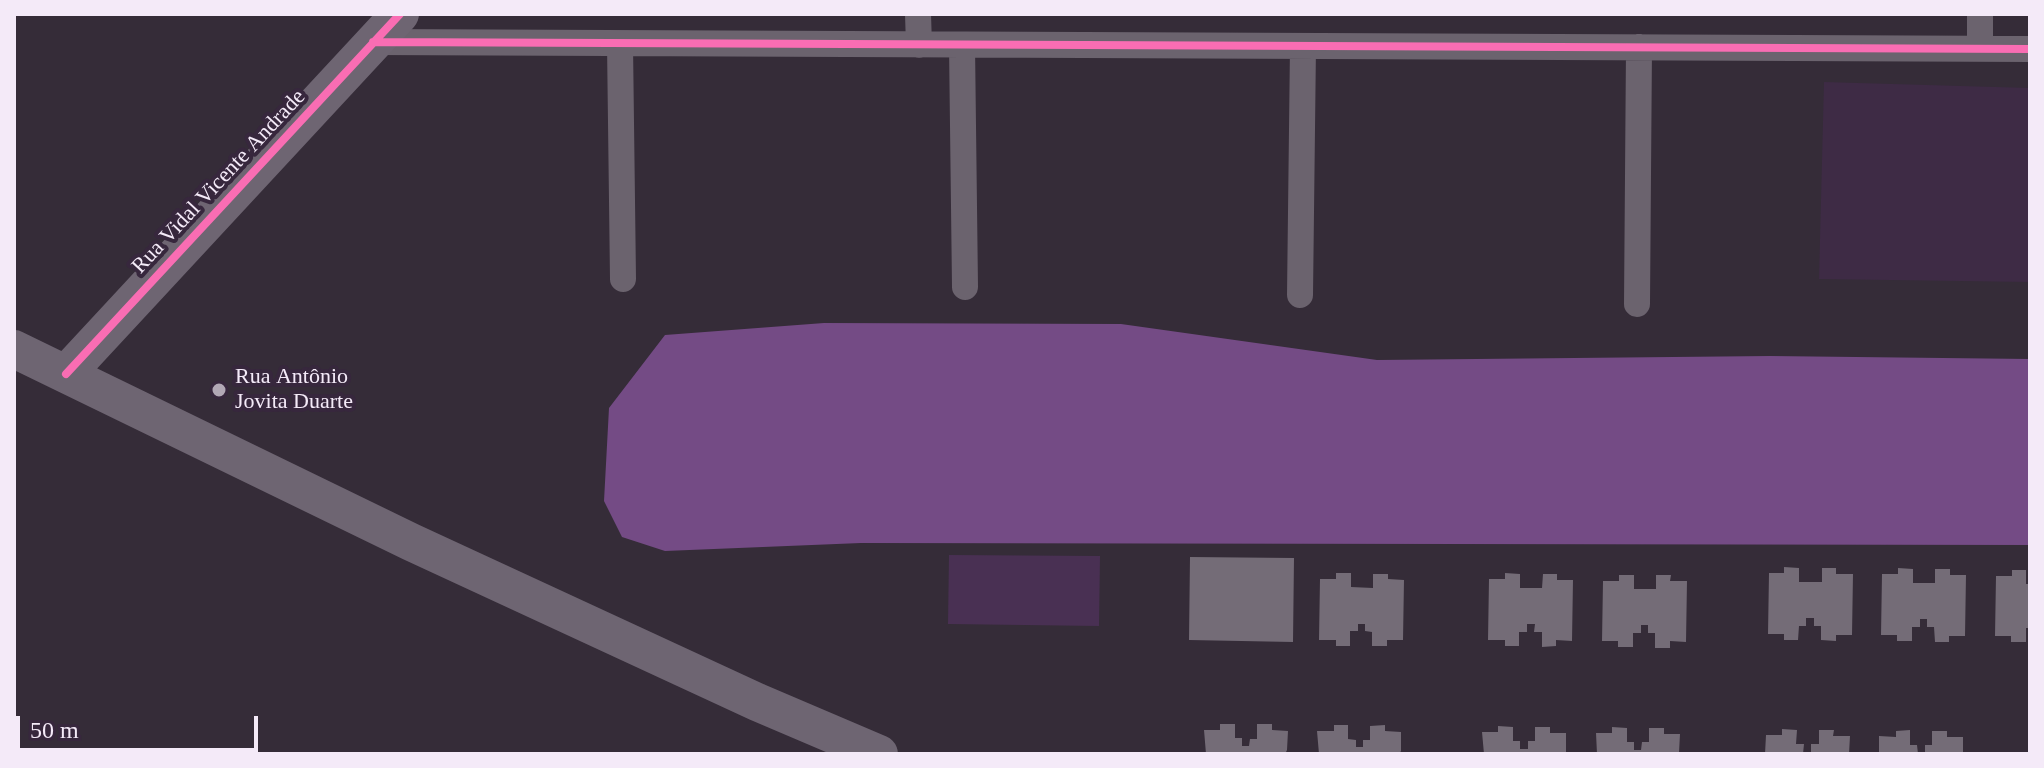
<!DOCTYPE html>
<meta charset="utf-8">
<style>
body{margin:0}
#map{position:relative;width:2044px;height:768px;overflow:hidden;background:#352c38;font-family:"Times New Roman",serif}
canvas{display:block}
.frame{position:absolute;inset:0;border:16px solid #f4eaf8;pointer-events:none}
.scale{position:absolute;left:16px;top:716px;width:242px;height:36px;box-sizing:border-box;border:4px solid #f4eaf8;border-top:0;padding-left:10px;font-size:24px;line-height:28px;white-space:nowrap;color:#f4eaf8;-webkit-text-stroke:6px #37273d;paint-order:stroke}
</style>
<div id="map">
<canvas width="2044" height="768"></canvas>
<div class="frame"></div>
<div class="scale">50 m</div>
</div>
<script>
const g = document.querySelector('canvas').getContext('2d');
g.lineJoin = 'round';
function fillPath(path, color) { g.fillStyle = color; g.fill(path, 'evenodd'); }
const poly = rows => new Path2D(rows.map(r => 'M' + r).join(''));
function trace(path, color, width, dash) { g.strokeStyle = color; g.lineWidth = width; g.lineCap = dash ? 'butt' : 'round'; g.setLineDash(dash || []); g.stroke(path); }
function label(font, color, halo, rows, align = 'center') {
  g.font = font + ' "Times New Roman",serif'; g.lineWidth = 8; g.setLineDash([]); g.textBaseline = 'middle'; g.strokeStyle = halo; g.fillStyle = color; for (const [text, x, y, turn = 0] of rows) {
    g.save(); g.translate(x, y); g.rotate((+turn || 0) * Math.PI / 180); g.textAlign = isNaN(turn) ? turn : align; if (halo) g.strokeText(text, 0, 0); g.fillText(text, 0, 0); g.restore();
  }
}
fillPath(poly([
 [1824,82,2030,88,2030,282,1819,279]
]), '#3e2b45');
fillPath(poly([
 [949,555,1100,556,1099,626,948,624]
]), '#493053');
fillPath(poly([
 [824,323,1121,324,1377,360,1770,356,2030,359,2030,545,861,543,665,551,622,537,604,501,609,408,665,335]
]), '#744b85');
fillPath(poly([
 [1190,557,1294,558,1293,642,1189,640],
 [1784,567,1799,568,1799,582,1822,582,1822,568,1836,568,1836,574,1853,574,1852,635,1836,635,1836,641,1821,640,1821,626,1814,626,1814,618,1806,618,1806,626,1799,626,1798,640,1784,640,1784,634,1768,634,1769,573,1784,573],
 [1898,568,1913,569,1913,583,1935,583,1935,569,1950,569,1950,575,1966,575,1965,636,1949,636,1949,642,1935,642,1934,627,1927,627,1927,619,1920,619,1920,627,1912,627,1912,641,1897,641,1897,635,1881,635,1882,574,1898,574],
 [2012,570,2026,570,2026,584,2030,584,2030,628,2026,628,2026,642,2011,642,2011,636,1995,636,1996,576,2012,576],
 [1336,573,1351,573,1351,587,1373,588,1373,574,1388,574,1388,579,1404,580,1403,640,1387,640,1387,646,1372,646,1372,632,1365,631,1365,624,1358,624,1358,631,1350,631,1350,646,1336,646,1336,640,1319,640,1320,579,1336,579],
 [1505,573,1520,574,1520,588,1542,588,1543,574,1557,574,1557,580,1573,580,1572,641,1556,640,1556,646,1542,647,1542,632,1534,632,1535,624,1527,624,1527,632,1519,632,1519,646,1505,646,1505,640,1488,640,1489,579,1505,579],
 [1619,575,1634,575,1634,589,1656,589,1656,575,1671,575,1670,581,1687,581,1686,642,1670,641,1670,648,1655,648,1655,633,1648,633,1648,625,1641,625,1641,633,1633,633,1633,647,1618,647,1618,641,1602,641,1603,581,1619,581],
 [1220,724,1235,724,1235,738,1242,738,1242,746,1249,746,1250,739,1257,739,1257,724,1272,724,1272,730,1288,731,1287,750,1285,754,1206,754,1204,730,1220,730],
 [1334,725,1348,725,1348,739,1356,740,1356,747,1363,747,1363,740,1370,740,1370,726,1385,725,1385,731,1401,732,1401,751,1399,754,1319,754,1317,731,1334,731],
 [1498,726,1513,727,1513,741,1520,741,1520,749,1528,749,1528,741,1535,741,1535,727,1550,727,1550,733,1566,733,1566,753,1484,754,1482,732,1498,732],
 [1612,727,1627,728,1627,742,1634,742,1634,750,1641,750,1642,742,1649,742,1649,728,1664,728,1664,734,1680,734,1679,753,1597,754,1596,733,1612,733],
 [1782,729,1797,730,1796,744,1804,744,1803,754,1765,754,1766,735,1782,735],
 [1819,730,1834,730,1833,736,1850,736,1849,754,1811,754,1811,744,1819,744],
 [1910,730,1910,745,1917,745,1918,754,1879,754,1879,736,1896,737,1896,731],
 [1932,731,1947,731,1947,737,1963,737,1963,754,1925,754,1925,745,1932,745]
]), '#746c77');
trace(poly([
 [918,14,919,45],
 [1980,14,1980,48],
 [373,42,2030,49],
 [620,44,623,279],
 [962,45,965,287],
 [1300,295,1303,46],
 [1637,304,1639,47]
]), '#6b636e', 26);
trace(poly([
 [14,349,411,542,757,702,879,754],
 [66,374,400,14]
]), '#6e6572', 38);
trace(poly([
 [373,42,2030,49],
 [66,374,400,14]
]), '#f96db3', 8);
for (const [x, y, r, color] of [
 [219,390,8,"#b1a8b5"]
]) { const dot = new Path2D(); dot.arc(x, y, r, 0, 2 * Math.PI); g.fillStyle = color; g.fill(dot); trace(dot, '#37273d', 3); }
label('22px', '#f4eaf8', '#37273d', [
 ["Rua Vidal Vicente Andrade",219,182,-47]
]);
label('22px', '#f4eaf8', '#37273d', [
 ["Rua Antônio",235,377],
 ["Jovita Duarte",235,402]
], 'left');
</script>
